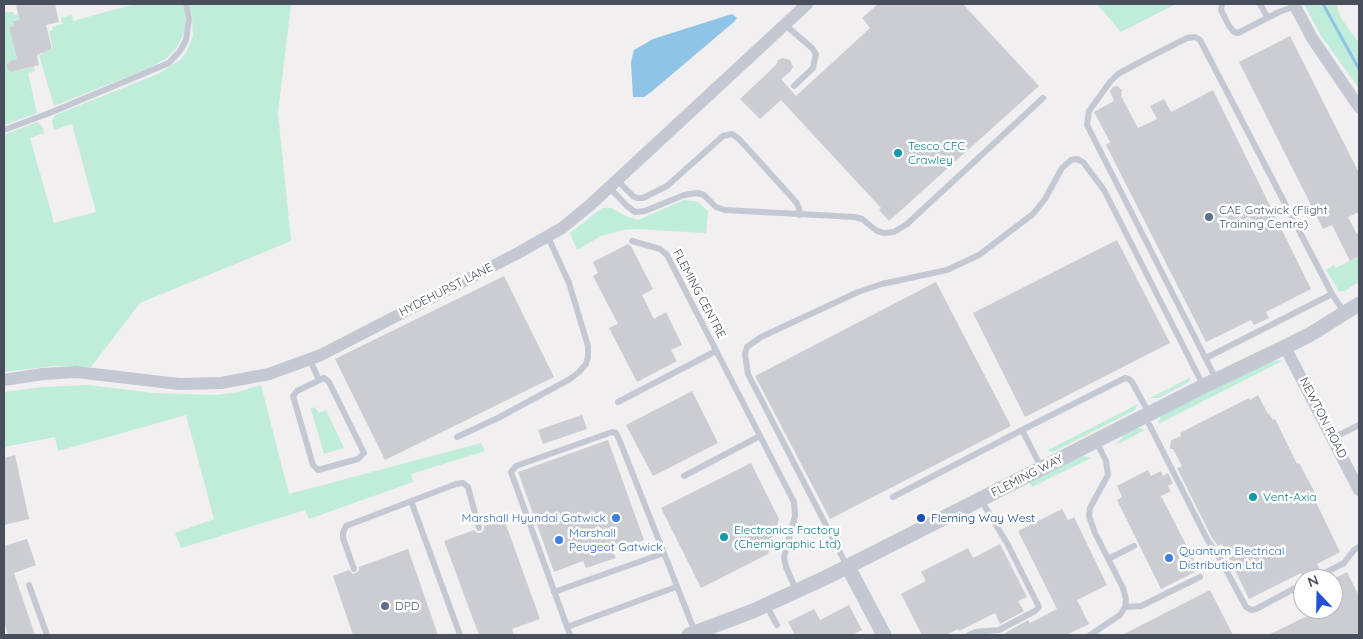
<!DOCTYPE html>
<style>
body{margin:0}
#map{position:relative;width:1363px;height:639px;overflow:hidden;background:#f1efef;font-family:Quicksand,sans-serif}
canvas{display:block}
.frame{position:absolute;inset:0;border:5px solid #484e5b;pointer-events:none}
.north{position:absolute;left:1293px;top:569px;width:50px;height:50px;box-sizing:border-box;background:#fff;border:1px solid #b6b8bd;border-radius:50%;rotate:339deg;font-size:14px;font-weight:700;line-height:20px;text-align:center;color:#484e5b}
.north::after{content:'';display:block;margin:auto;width:18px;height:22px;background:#234fd7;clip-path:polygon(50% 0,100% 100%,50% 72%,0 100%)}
</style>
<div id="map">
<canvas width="1363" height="639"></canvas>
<div class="frame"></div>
<div class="north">N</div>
</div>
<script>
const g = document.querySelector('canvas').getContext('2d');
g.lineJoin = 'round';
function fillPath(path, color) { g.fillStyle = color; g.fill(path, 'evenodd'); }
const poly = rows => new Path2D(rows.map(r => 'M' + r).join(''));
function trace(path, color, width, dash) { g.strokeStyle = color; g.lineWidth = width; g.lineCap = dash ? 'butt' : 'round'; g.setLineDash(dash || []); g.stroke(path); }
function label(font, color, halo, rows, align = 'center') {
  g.font = font + ' Quicksand,sans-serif'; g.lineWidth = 5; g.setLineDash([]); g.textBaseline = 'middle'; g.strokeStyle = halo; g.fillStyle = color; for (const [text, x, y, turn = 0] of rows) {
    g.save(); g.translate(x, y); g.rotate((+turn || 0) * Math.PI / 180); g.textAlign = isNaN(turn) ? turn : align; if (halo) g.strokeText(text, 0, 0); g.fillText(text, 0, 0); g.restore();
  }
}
fillPath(poly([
 [135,4,183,4,185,16,185,25,183,35,177,47,168,57,152,67,54,106,39,55,43,54,43,52,53,49,49,31,53,30,52,27,62,24,61,18,72,15,73,21],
 [189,4,291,4,278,113,291,241,140,303,91,367,53,366,4,372,4,135,37,122,42,126,44,133,30,138,54,223,96,212,72,124,54,130,52,122,55,115,158,74,180,60,186,53,193,36,192,16],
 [1097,4,1176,4,1121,32],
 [1304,4,1336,4,1341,18,1359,43,1359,88,1321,36],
 [5,12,13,12,14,15,18,14,20,20,13,21,14,26,9,27,18,62,14,60,10,61,7,64,7,69,11,72,17,71,19,67,21,70,34,66,35,71,28,73,37,113,4,125,4,14],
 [684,200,698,202,708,211,706,233,636,229,623,230,601,236,577,250,570,233,602,208,611,208,628,217,638,220],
 [1359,256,1359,282,1345,291,1339,291,1326,270,1334,265,1336,268],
 [1274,360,1282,361,1158,424,1161,415],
 [1191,377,1189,382,1159,398,1150,398],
 [88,385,154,393,216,395,238,392,261,385,289,494,481,443,485,451,411,474,413,482,309,519,305,510,181,548,175,533,214,519,186,415,58,451,55,437,4,447,4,392,42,387],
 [1138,404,1135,410,1055,451,1051,452,1048,450],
 [315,407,319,413,326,410,344,448,324,454,311,409],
 [1139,428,1145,430,1116,445,1124,435,1131,430],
 [1082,456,1091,458,1032,487,1029,482]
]), '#c0ecda');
fillPath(poly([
 [732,14,737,18,734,22,651,92,644,97,633,97,631,62,634,50,653,39]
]), '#8fc4e7');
trace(poly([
 [1323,4,1359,69]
]), '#8fc4e7', 3);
fillPath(poly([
 [18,4,55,4,59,22,46,25,52,49,37,55,39,65,11,72,7,69,7,64,10,61,17,59,9,27,14,26,13,21,20,20,16,6],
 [878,4,963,4,1039,86,889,221,879,210,881,208,781,100,760,119,740,99,776,65,778,60,783,58,790,60,793,67,790,72,781,79,796,96,870,28,862,18],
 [1290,36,1359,173,1359,212,1348,217,1357,234,1359,233,1359,256,1350,261,1332,225,1323,229,1239,62],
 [1117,86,1122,90,1121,96,1138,128,1157,119,1150,106,1164,99,1171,112,1213,90,1311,289,1266,312,1269,318,1254,325,1251,320,1206,342,1106,145,1110,142,1094,112,1114,101,1110,91,1113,87],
 [1117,240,1170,343,1025,417,973,313],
 [628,244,631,246,653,289,642,295,654,319,666,312,682,345,671,350,677,361,637,382,609,328,618,324,593,276,598,273,593,262],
 [504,276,554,377,385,460,335,359],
 [936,282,1011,426,830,519,755,376],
 [692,391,718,443,653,476,626,425],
 [1258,395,1268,414,1269,413,1273,420,1275,419,1297,464,1299,463,1311,485,1316,495,1313,496,1340,552,1317,564,1320,570,1309,576,1304,579,1301,573,1249,599,1222,544,1218,546,1212,538,1177,468,1182,466,1173,449,1170,449,1171,440,1181,436,1180,433,1249,398,1250,400],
 [582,415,587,429,543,444,538,430],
 [608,440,644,540,613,551,616,558,586,568,583,561,554,572,518,472],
 [15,455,29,519,4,525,4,458],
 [751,463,779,519,768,554,701,588,661,508],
 [1148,470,1151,476,1161,471,1163,476,1168,473,1173,483,1168,486,1171,491,1161,496,1199,570,1161,589,1117,500,1122,497,1117,486],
 [1062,509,1068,520,1074,517,1107,585,1077,600,1089,624,1066,635,1006,635,1005,633,1028,620,1030,623,1057,609,1018,531],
 [504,519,540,619,512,629,514,635,479,635,444,541,474,530,477,533,481,533,484,530,484,526],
 [27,539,36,565,14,573,35,635,8,635,4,621,4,546],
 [1000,544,1027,597,1018,601,1024,611,1000,624,995,613,959,631,958,629,946,635,922,635,901,594,926,581,921,572,968,548,973,558],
 [408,549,438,635,353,635,333,576,349,570,353,574,356,573,359,570,359,567],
 [1347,572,1359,596,1359,635,1268,635,1322,609,1333,609,1333,604,1339,601,1333,588,1333,579],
 [1210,590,1233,635,1122,635],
 [849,605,862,630,852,635,795,635,788,622,814,609,820,620]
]), '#cccdd3');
trace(poly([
 [1222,4,1221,10,1229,26,1234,32,1238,33,1279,12,1296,6],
 [1260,4,1268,18],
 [784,24,812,48,816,54,813,68,794,86],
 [4,130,52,112,169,63,180,51,186,40,189,19,186,4],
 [617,180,633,196,637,198,643,198,667,186,723,136,732,134,739,139,796,202,799,208,800,215],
 [609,187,627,206,635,212,645,211,684,195,697,193,704,195,716,207,725,210,855,217,862,219,877,231,884,233,894,232,907,224,1043,98],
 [632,241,660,249,667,255,794,502,795,516,784,557,786,567,796,590],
 [1206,358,1332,294],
 [310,360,319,380],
 [324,378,329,382,364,453,358,459,318,470,313,465,293,396,297,391,324,378],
 [1216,379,1087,125,1089,111,1110,82,1118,74,1140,62,1187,38,1195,37,1200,40,1332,294,1345,313],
 [618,402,716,351],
 [1145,416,1208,541,1218,555,1246,607,1251,610,1256,609,1303,584],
 [457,437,498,418,570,379,579,372,586,364,588,357,588,346,569,283,548,237],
 [1333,438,1359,425],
 [1042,469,1022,430,1125,378,1129,379,1132,382,1149,413],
 [684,476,760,436],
 [893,497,1022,430],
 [411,501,460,635],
 [1108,559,1134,546],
 [847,566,748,374,745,354,747,347,761,337,858,292,882,284,947,270,979,255,1033,214,1045,199,1062,168,1071,160,1077,159,1083,162,1104,190,1203,385],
 [354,569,343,538,343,533,346,526,456,484,463,483,468,487,479,528],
 [1313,579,1344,563,1354,550,1359,547],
 [29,585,47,635],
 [554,592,664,553],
 [766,605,777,625],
 [1125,607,1141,606,1200,577],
 [567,627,676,587],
 [570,635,511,472,516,466,612,432,616,433,619,439,695,632],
 [969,635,975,632,999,630,1035,611,1039,607,1008,545,981,500],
 [1090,635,1120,615,1125,607,1126,599,1123,588,1095,533,1089,516,1090,508,1108,475,1106,461,1096,441]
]), '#c3c8d3', 6);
trace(poly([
 [1294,4,1312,38,1359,107],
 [1285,347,1359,490],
 [4,380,43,374,76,372,179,384,221,383,269,374,321,355,518,253,562,228,589,206,807,4]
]), '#c3c8d3', 12);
trace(poly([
 [848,567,884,635],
 [689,635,753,611,827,577,1204,386,1285,347,1311,334,1359,304]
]), '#c3c8d3', 15);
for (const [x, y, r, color] of [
 [898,153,5,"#0f9aa8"],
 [1209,217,5,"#5c6f8a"],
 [1253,497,5,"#0f9aa8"],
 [616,518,5,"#3f7fe0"],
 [921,518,5,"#1a4fb4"],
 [724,537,5,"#0f9aa8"],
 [559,540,5,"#3f7fe0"],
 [1169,558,5,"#3f7fe0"],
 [385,606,5,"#5c6f8a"]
]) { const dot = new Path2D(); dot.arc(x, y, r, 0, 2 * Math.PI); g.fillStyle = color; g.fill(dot); trace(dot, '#fff', 2); }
label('12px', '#0d838f', '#fff', [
 ["Tesco CFC",908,146],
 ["Crawley",908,160],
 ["Vent-Axia",1263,497],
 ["Electronics Factory",734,530],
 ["(Chemigraphic Ltd)",734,544]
], 'left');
label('12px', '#4e5e75', '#fff', [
 ["CAE Gatwick (Flight",1219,210],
 ["Training Centre)",1219,224],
 ["DPD",395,606]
], 'left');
label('12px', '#484e5b', '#fff', [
 ["HYDEHURST LANE",446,290,-27],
 ["FLEMING CENTRE",699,294,62],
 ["NEWTON ROAD",1323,418,63],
 ["FLEMING WAY",1027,476,-27]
]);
label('12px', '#366cbe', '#fff', [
 ["Marshall Hyundai Gatwick",606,518,"right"],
 ["Marshall",569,533],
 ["Peugeot Gatwick",569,547],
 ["Quantum Electrical",1179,551],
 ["Distribution Ltd",1179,565]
], 'left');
label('12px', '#164399', '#fff', [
 ["Fleming Way West",931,518]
], 'left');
</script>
